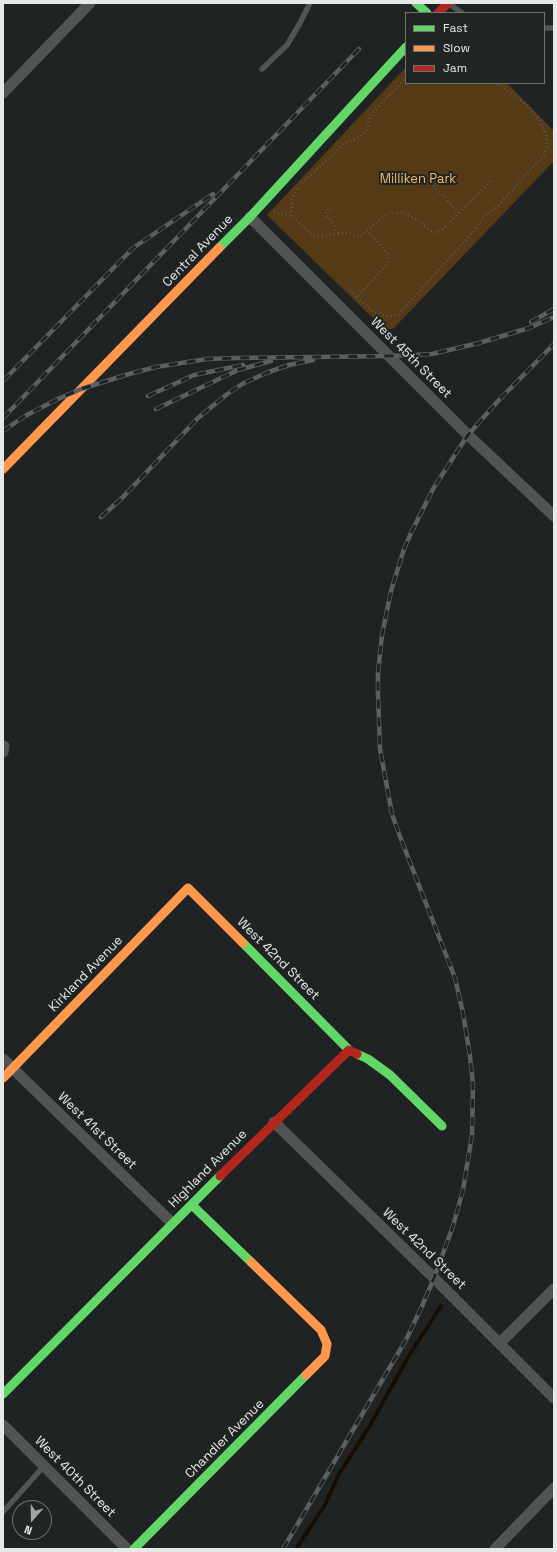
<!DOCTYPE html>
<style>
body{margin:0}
#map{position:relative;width:557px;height:1552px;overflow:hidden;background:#202323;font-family:"Space Grotesk",sans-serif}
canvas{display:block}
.frame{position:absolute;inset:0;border:4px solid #e6e9ea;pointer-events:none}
.legend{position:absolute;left:405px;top:12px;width:140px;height:72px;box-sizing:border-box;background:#1f2424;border:1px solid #6f7373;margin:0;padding:5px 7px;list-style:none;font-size:12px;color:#e6e9ea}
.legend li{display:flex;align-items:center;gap:8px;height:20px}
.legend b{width:20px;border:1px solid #6f7373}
.north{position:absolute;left:12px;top:1500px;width:40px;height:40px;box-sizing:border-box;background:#1f2424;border:1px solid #6f7373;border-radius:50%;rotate:200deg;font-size:11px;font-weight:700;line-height:16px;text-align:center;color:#e6e9ea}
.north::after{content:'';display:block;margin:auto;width:14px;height:18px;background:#a1a4a4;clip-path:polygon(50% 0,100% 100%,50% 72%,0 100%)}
</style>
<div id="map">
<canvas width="557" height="1552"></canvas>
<div class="frame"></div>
<ul class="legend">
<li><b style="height:5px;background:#63d668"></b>Fast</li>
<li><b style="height:5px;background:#ff974d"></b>Slow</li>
<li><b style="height:5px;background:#b3261e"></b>Jam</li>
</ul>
<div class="north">N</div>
</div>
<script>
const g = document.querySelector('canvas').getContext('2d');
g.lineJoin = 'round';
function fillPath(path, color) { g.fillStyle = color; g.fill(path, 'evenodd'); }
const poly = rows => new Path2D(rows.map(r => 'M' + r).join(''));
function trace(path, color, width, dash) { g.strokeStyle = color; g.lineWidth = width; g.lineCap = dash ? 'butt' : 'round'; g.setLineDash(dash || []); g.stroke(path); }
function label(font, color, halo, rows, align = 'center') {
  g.font = font + ' "Space Grotesk",sans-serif'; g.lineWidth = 4; g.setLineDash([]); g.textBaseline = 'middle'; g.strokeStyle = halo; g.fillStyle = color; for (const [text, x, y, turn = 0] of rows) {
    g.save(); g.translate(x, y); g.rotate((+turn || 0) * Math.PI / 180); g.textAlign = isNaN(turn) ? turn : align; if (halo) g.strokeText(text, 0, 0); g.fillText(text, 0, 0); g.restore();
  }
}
fillPath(poly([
 [406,67,406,83,507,83,554,131,554,161,393,329,384,329,267,215]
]), '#553a15');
trace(poly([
 [296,1549,325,1505,339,1474,369,1427,410,1354,441,1306]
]), '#1b0c03', 4);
trace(poly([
 [428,180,459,213],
 [302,183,345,143,356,139,364,133,368,128,370,115,406,78],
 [274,212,291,216,314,236,324,236,338,233,333,223,326,215,326,211,333,207],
 [291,216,292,199,299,186],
 [338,233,352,233,359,237,387,214,401,212,418,220,429,230,436,232,441,231,492,180],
 [350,290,357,297,385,267,388,258,388,254,367,230],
 [357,297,372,311,381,315,391,316,399,314,474,231,483,217,497,207,544,155,547,146,546,135,540,121,527,105,496,83]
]), '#595b5b', 2.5, [1, 3]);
trace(poly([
 [448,3,462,13],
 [544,28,554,28],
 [262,69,287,45,300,23,310,3],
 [3,1512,44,1466]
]), '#525454', 5.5);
trace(poly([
 [3,93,90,3],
 [250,217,468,435,554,516],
 [3,752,4,746],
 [3,1059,172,1223],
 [274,1122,434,1278,554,1398],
 [500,1343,554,1289],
 [3,1425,127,1549],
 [495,1549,554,1488]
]), '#525454', 11);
trace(poly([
 [416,3,427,13],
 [219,248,250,217,406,47],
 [243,943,349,1050],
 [357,1054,368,1059,390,1075,442,1126],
 [192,1205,251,1262],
 [3,1394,220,1176],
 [134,1549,306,1375]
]), '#63d668', 9);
trace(poly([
 [3,469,219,248],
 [3,1078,188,888,243,943],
 [251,1262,321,1330,327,1344,325,1356,306,1375]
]), '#ff974d', 9);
trace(poly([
 [438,13,448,3],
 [220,1176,349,1050,357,1054]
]), '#b3261e', 9);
const rail = poly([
 [531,322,554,309],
 [3,381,133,248,213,194],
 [148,396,194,375,243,365],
 [156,409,238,370,271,361],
 [3,418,359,49],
 [3,431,25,416,58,399,81,389,129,374,156,367,207,359,236,358,390,356,432,354,479,343,529,328,554,317],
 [101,517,123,497,198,418,226,395,242,384,266,373,289,365,313,360],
 [283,1549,407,1338,423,1304,434,1278,453,1226,463,1190,472,1135,473,1085,470,1056,463,1013,455,978,399,834,392,814,380,749,378,695,378,673,382,635,391,591,404,549,411,533,433,489,458,450,468,435,498,401,554,344]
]);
trace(rail, '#5d5f5f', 4.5);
trace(rail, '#1f2424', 3, [9]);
label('13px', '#f8b96b', '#1f2424', [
 ["Milliken Park",418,179]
]);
label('13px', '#e6e9ea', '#1f2424', [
 ["Central Avenue",198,251,-46],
 ["West 45th Street",411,358,45],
 ["West 42nd Street",278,959,45],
 ["Kirkland Avenue",86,974,-46],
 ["West 41st Street",97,1131,44],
 ["Highland Avenue",208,1169,-45],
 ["West 42nd Street",424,1249,44],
 ["Chandler Avenue",225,1439,-45],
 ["West 40th Street",75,1477,45]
]);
</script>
